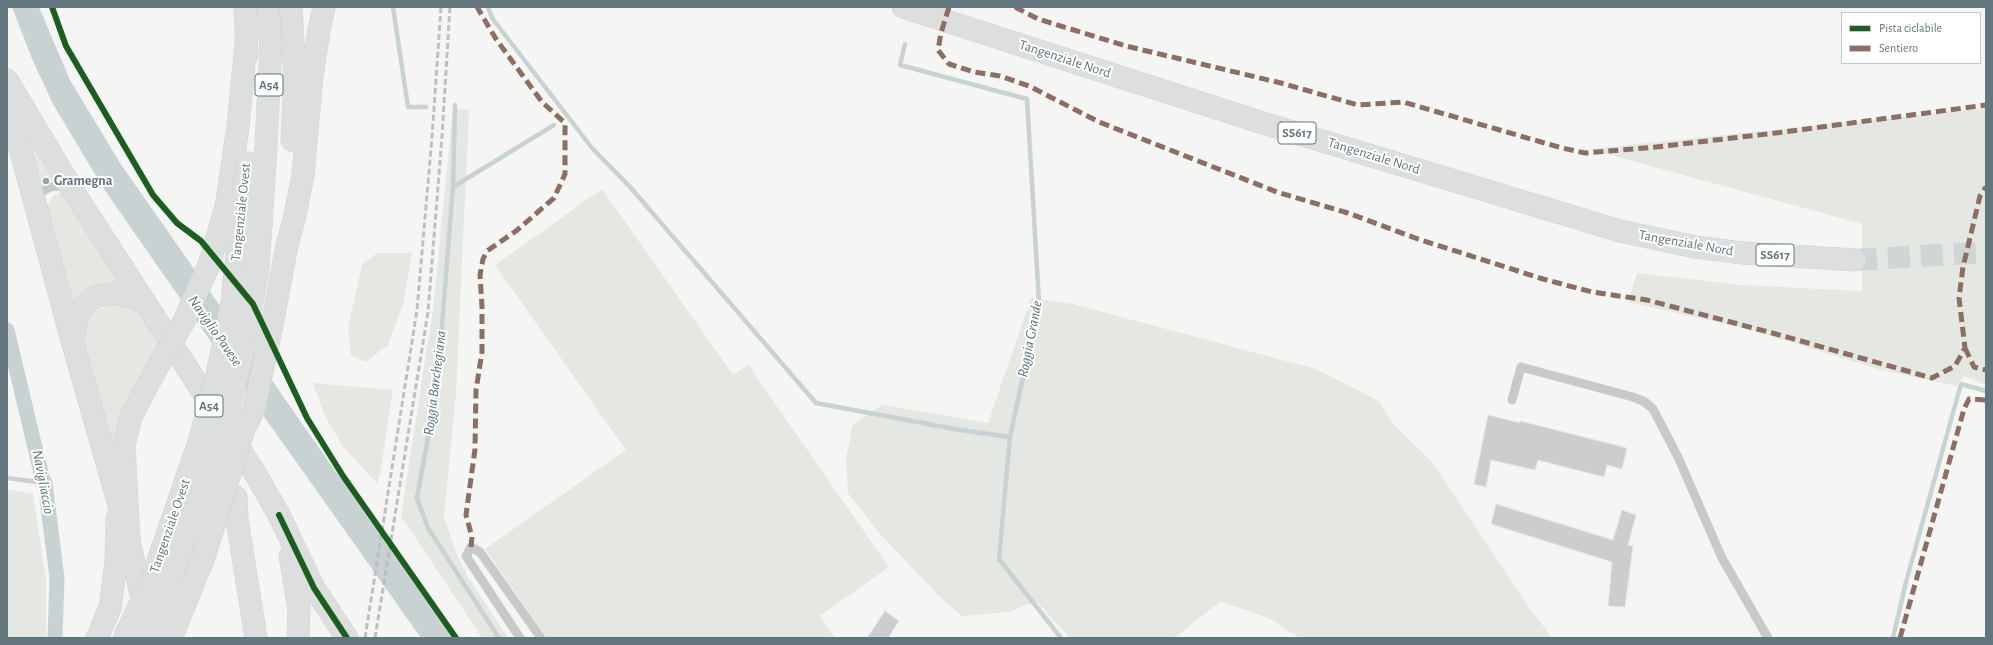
<!DOCTYPE html>
<style>
body{margin:0}
#map{position:relative;width:1993px;height:645px;overflow:hidden;background:#f5f5f4;font-family:"Alegreya Sans",sans-serif}
canvas{display:block}
.frame{position:absolute;inset:0;border:8px solid #63767d;pointer-events:none}
.legend{position:absolute;left:1841px;top:12px;width:140px;height:52px;box-sizing:border-box;background:#fff;border:1px solid #c1c8cb;margin:0;padding:5px 7px;list-style:none;font-size:12px;color:#63767d}
.legend li{display:flex;align-items:center;gap:8px;height:20px}
.legend b{width:20px;border:1px solid #c1c8cb}
</style>
<div id="map">
<canvas width="1993" height="645"></canvas>
<div class="frame"></div>
<ul class="legend">
<li><b style="height:5px;background:#1b5e20"></b>Pista ciclabile</li>
<li><b style="height:5px;background:#8d6e63"></b>Sentiero</li>
</ul>
</div>
<script>
const g = document.querySelector('canvas').getContext('2d');
g.lineJoin = 'round';
function fillPath(path, color) { g.fillStyle = color; g.fill(path, 'evenodd'); }
const poly = rows => new Path2D(rows.map(r => 'M' + r).join(''));
function trace(path, color, width, dash) { g.strokeStyle = color; g.lineWidth = width; g.lineCap = dash ? 'butt' : 'round'; g.setLineDash(dash || []); g.stroke(path); }
function label(font, color, halo, rows, align = 'center') {
  g.font = font + ' "Alegreya Sans",sans-serif'; g.lineWidth = 4; g.setLineDash([]); g.textBaseline = 'middle'; g.strokeStyle = halo; g.fillStyle = color; for (const [text, x, y, turn = 0] of rows) {
    g.save(); g.translate(x, y); g.rotate((+turn || 0) * Math.PI / 180); g.textAlign = isNaN(turn) ? turn : align; if (halo) g.strokeText(text, 0, 0); g.fillText(text, 0, 0); g.restore();
  }
}
fillPath(poly([
 [1986,108,1986,385,1964,376,1956,386,1878,369,1744,328,1628,302,1637,273,1740,285,1862,291,1862,224,1589,149],
 [453,109,469,110,456,393,444,517,455,550,468,577,508,638,482,638,401,516,433,309],
 [26,132,60,179,41,184],
 [602,189,733,375,748,365,889,567,820,616,835,638,547,638,485,549,626,450,495,265],
 [60,193,67,193,119,281,98,285,81,294,71,304,47,205,53,196],
 [377,253,412,253,403,304,388,345,366,362,351,356,348,327,362,265],
 [1031,298,1073,304,1316,369,1379,401,1392,423,1432,462,1526,603,1552,638,1300,638,1270,619,1221,601,1174,638,1070,638,1036,601,1009,612,962,616,939,596,880,534,848,493,846,458,853,425,882,405,988,423],
 [110,304,127,305,142,313,162,343,116,452,87,357,84,339,87,324,93,313],
 [313,383,393,390,380,474,377,483,343,447,324,414],
 [7,489,33,494,46,579,46,638,7,638]
]), '#e4e7e2');
fillPath(poly([
 [12,7,39,7,70,80,120,163,452,638,421,638,163,274,102,186,53,104,32,59]
]), '#c8d2d3');
trace(poly([
 [393,7,408,107,426,107],
 [488,7,492,18,592,148,631,188,816,403,960,430,1010,437],
 [905,44,900,65,1027,99,1039,302,1010,437,999,559,1061,638],
 [455,105,453,187,437,388,417,498,428,528,499,638],
 [453,187,554,125],
 [7,478,45,483],
 [1893,638,1906,582,1961,384,1986,391]
]), '#c8d2d3', 4.5);
trace(poly([
 [7,330,42,477,45,483,57,578,55,638]
]), '#c8d2d3', 15);
const building = poly([
 [1488,415,1520,423,1520,421,1627,448,1622,469,1607,465,1604,477,1538,460,1535,470,1491,460,1486,487,1474,484,1488,415],
 [1496,504,1613,540,1622,510,1636,515,1628,545,1633,546,1625,607,1608,606,1612,562,1491,524,1496,504],
 [885,611,899,621,888,638,867,638,885,611]
]);
fillPath(building, '#cccdce');
trace(building, '#e4e4e4', 1);
trace(poly([
 [1855,260,1986,252]
]), '#d0d5d6', 22, [22, 11]);
const secondary = poly([
 [7,80,75,194,255,473,279,515,314,588,347,638],
 [7,100,73,344,129,540,145,613],
 [73,340,78,314,88,302,97,296,116,293,134,298,145,304],
 [290,556,299,609,298,638]
]);
const highway = poly([
 [245,7,247,56],
 [291,7,295,77,292,140],
 [903,7,1263,123,1620,231,1695,247,1743,253,1855,260],
 [265,163,271,49,268,7],
 [226,207,238,127,246,43],
 [254,409,273,320,287,245,294,220,303,175,312,76,319,30,324,7],
 [236,497,237,519,256,638],
 [129,540,124,445,131,417,159,364],
 [97,638,110,608,116,563,117,518]
]);
trace(secondary, '#d1d2d2', 23);
trace(highway, '#d1d2d2', 23);
trace(poly([
 [38,200,42,192,50,187,59,186,68,189],
 [1512,400,1521,367,1633,397,1645,402,1653,409,1678,457,1722,558,1768,638],
 [520,638,466,556,471,547,480,552,541,638]
]), '#c8caca', 9);
trace(secondary, '#dddede', 22);
trace(highway, '#dddede', 22);
trace(poly([
 [365,638,417,310,432,137,441,7],
 [375,638,428,312,442,136,450,7]
]), '#bdbfc0', 3, [6, 3]);
const highwayBridge = poly([
 [159,364,183,323,209,265,226,207],
 [124,638,150,584,199,442,217,375,232,302,247,162],
 [146,638,161,607,220,446,242,355,258,269,265,163],
 [171,638,203,560,244,429,254,409]
]);
trace(highwayBridge, '#d1d2d2', 23, []);
trace(highwayBridge, '#dddede', 22);
trace(poly([
 [949,7,941,33,938,50,949,64,974,72,1000,76,1029,86,1099,122,1277,192,1348,213,1418,239,1543,279,1592,292,1647,300,1776,334,1932,378,1955,366,1965,348,1959,298,1963,267,1980,196,1986,187],
 [1015,7,1038,19,1126,46,1281,83,1358,105,1403,102,1562,148,1585,153,1656,147,1784,132,1986,105],
 [1965,348,1974,367,1986,370],
 [471,547,472,537,466,515,475,449,476,390,482,352,482,307,480,275,483,259,487,251,516,231,554,198,565,174,565,123,542,102,496,39,477,7],
 [1900,638,1964,409,1969,399,1986,400]
]), '#8d6e63', 5, [10, 5]);
trace(poly([
 [52,7,66,46,153,195,177,223,201,241,253,304,307,418,343,476,456,638],
 [279,515,314,588,347,638]
]), '#1b5e20', 6);
for (const [x, y, r, color] of [
 [46,181,4,"#96a2a7"]
]) { const dot = new Path2D(); dot.arc(x, y, r, 0, 2 * Math.PI); g.fillStyle = color; g.fill(dot); trace(dot, '#fff', 1.5); }
for (const [x, y, w] of [
 [269,85,28],
 [1297,133,38],
 [1775,255,38],
 [209,406,28]
]) { const box = new Path2D(); box.roundRect(x - w / 2, y - 11, w, 22, 3); g.fillStyle = '#fff'; g.fill(box); trace(box, '#63767d', 1); }
label('bold 13px', '#63767d', null, [
 ["A54",269,85],
 ["SS617",1297,133],
 ["SS617",1775,255],
 ["A54",209,406]
]);
label('14px', '#63767d', '#fff', [
 ["Tangenziale Nord",1065,59,18],
 ["Tangenziale Nord",1374,156,17],
 ["Tangenziale Ovest",241,212,-84],
 ["Tangenziale Nord",1686,243,10],
 ["Tangenziale Ovest",170,526,-71]
]);
label('bold 14px', '#63767d', '#fff', [
 ["Gramegna",54,181]
], 'left');
label('italic 15px', '#5e7678', '#fff', [
 ["Naviglio Pavese",215,331,55],
 ["Roggia Grande",1030,339,-79],
 ["Roggia Barchegiana",435,383,-83],
 ["Navigliaccio",43,482,79]
]);
</script>
